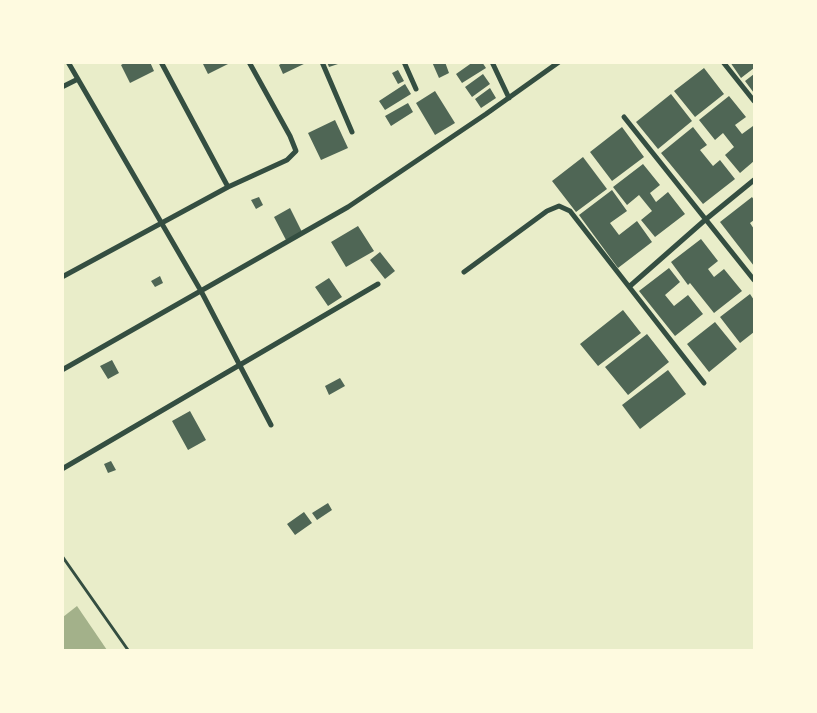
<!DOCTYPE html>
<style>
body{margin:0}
#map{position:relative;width:817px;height:713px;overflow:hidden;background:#e9edc9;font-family:Barlow,sans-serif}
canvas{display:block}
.frame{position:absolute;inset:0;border:64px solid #fefae0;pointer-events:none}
</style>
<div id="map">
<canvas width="817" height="713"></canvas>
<div class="frame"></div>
</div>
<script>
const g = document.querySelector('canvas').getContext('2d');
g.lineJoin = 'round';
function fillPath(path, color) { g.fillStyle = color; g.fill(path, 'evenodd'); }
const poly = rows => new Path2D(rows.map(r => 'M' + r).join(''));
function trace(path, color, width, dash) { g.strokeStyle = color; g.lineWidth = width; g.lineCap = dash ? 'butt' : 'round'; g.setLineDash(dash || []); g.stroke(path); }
fillPath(poly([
 [77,606,107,650,63,650,63,617]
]), '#a3b18a');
fillPath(poly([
 [126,62,150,62,154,71,130,83,121,65],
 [207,62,232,62,208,74,203,64],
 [284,62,308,62,283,74,279,65],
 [327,62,341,62,341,63,329,67],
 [432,62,445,62,449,73,439,78],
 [473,62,482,62,486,68,462,83,456,74],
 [730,62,754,62,754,68,741,78],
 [704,68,724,94,695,117,674,91],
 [398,70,404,81,398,84,392,73],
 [483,74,490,84,472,97,465,87],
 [754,74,754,93,745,81],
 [405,84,411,94,385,110,379,101],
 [490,88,496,98,481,108,475,99],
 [435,91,455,123,435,135,416,103],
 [671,94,692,121,658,149,636,122],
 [729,96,746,117,735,125,742,134,753,126,754,128,754,161,740,173,725,155,734,147,723,133,715,140,699,120],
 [408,103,413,112,391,126,385,116],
 [335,120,348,148,321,160,308,133],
 [622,127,644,157,612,181,590,152],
 [693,127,707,145,700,150,713,166,720,160,735,179,703,204,661,153],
 [583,157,607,189,576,212,552,181],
 [643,164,660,185,650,193,656,202,668,192,685,214,655,237,641,220,652,211,639,195,627,205,613,187],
 [612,190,627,211,610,223,619,235,637,221,652,242,618,268,579,215],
 [259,197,263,205,256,209,251,200],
 [752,197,754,200,754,220,750,223,754,229,754,266,720,222],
 [290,208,302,232,286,240,274,217],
 [358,226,374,251,346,267,331,242],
 [701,239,718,261,708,269,714,277,724,269,742,291,714,313,690,283,688,285,671,262],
 [380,252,395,271,385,279,370,260],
 [669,268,680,282,665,295,674,306,688,295,703,314,675,336,639,291],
 [160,276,163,283,155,287,151,281],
 [329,278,342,297,328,306,315,287],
 [750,294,754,300,754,332,740,343,720,317],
 [623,310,641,333,598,366,580,344],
 [715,322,737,349,709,372,687,344],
 [647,334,669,362,628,395,605,367],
 [112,360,119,373,108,379,100,366],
 [668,370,686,394,640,429,622,405],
 [340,378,345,386,329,395,325,386],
 [190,411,206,440,188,450,172,421],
 [111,461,116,470,108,473,104,464],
 [328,503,332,510,317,520,312,513],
 [304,512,312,523,295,535,287,524]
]), '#4f6655');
trace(poly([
 [62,556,128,650]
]), '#344e41', 3);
trace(poly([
 [68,62,201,291,271,425],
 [161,62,228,187],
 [322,62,352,132],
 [404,62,416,89],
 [492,62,509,98],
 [723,62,754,101],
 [62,87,78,79],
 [624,117,754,280],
 [464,272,547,211,559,206,570,211,704,383],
 [62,277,228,187,287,160,296,151,290,136,249,62],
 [630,286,705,220,754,180],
 [62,370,348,207,486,114,559,62],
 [62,469,378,284]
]), '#344e41', 5);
</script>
